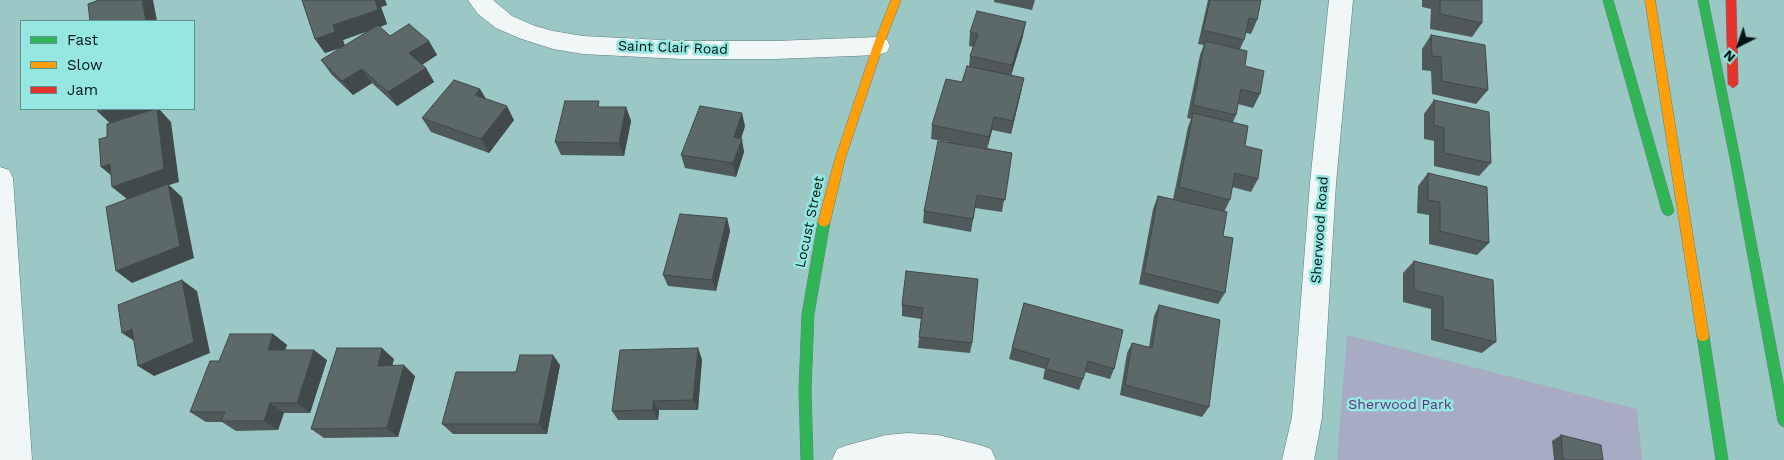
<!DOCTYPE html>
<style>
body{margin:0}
#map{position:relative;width:1784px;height:460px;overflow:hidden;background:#9bc7c5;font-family:"Work Sans",sans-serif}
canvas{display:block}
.legend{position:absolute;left:20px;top:20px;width:175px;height:90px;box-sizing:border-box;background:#96e7e2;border:1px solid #5a9390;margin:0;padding:6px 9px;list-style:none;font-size:15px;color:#001514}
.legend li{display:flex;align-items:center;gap:10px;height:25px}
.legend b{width:25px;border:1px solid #5a9390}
.north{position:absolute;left:1714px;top:20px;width:50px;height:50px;-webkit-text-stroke:4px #96e7e2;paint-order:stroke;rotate:221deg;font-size:14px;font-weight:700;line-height:20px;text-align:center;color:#001514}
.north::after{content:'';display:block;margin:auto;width:18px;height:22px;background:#001514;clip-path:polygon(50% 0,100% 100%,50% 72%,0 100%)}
</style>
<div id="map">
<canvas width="1784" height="460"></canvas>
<ul class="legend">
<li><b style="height:6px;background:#30b455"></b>Fast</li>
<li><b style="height:6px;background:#ff9f0a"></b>Slow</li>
<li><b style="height:6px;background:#e5322d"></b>Jam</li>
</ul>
<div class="north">N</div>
</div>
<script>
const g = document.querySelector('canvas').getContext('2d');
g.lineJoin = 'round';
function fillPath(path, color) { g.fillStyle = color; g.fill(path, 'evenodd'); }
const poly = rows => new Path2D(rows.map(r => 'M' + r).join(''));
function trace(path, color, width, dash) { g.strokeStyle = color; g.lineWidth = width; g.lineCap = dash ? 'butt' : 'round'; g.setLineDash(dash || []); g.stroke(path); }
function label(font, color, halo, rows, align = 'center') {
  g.font = font + ' "Work Sans",sans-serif'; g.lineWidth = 5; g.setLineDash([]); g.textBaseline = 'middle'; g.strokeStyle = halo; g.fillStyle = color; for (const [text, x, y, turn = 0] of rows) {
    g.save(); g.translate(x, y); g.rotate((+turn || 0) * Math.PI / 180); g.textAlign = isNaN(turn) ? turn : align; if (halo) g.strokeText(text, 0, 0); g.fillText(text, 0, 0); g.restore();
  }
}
fillPath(poly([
 [1347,335,1637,409,1642,460,1337,460]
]), '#a7abc4');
const street = poly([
 [468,0,493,0,512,16,535,26,553,31,583,36,681,41,775,41,878,37,887,40,890,46,887,52,878,55,775,59,681,59,583,54,553,49,519,38,496,28,478,14,468,0],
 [1329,0,1353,0,1336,183,1322,417,1314,460,1282,460,1292,417,1310,183,1329,0],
 [0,167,9,170,13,178,32,460,0,460,0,167],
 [908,433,938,435,980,445,991,449,996,460,832,460,837,449,848,445,886,435,908,433]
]);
const fast = poly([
 [1603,0,1613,0,1674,211,1672,214,1668,216,1664,214,1662,211,1603,0],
 [1698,0,1708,0,1740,158,1784,388,1784,427,1780,425,1778,421,1730,158,1698,0],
 [824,217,828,219,830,222,814,314,811,390,813,460,801,460,799,390,802,314,818,222,820,219,824,217],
 [1703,331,1707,332,1709,336,1728,460,1716,460,1697,336,1699,332,1703,331]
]);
const slow = poly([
 [891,0,901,0,883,46,845,159,830,222,828,225,824,227,820,225,818,222,835,159,873,46,891,0],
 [1645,0,1655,0,1709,336,1707,340,1703,341,1699,340,1697,336,1645,0]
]);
const jam = poly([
 [1726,0,1736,0,1738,84,1733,88,1728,84,1726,0]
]);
trace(street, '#5e7e7d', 1);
trace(fast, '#5e7e7d', 1);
trace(slow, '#5e7e7d', 1);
trace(jam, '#5e7e7d', 1);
fillPath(street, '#f0f7f6');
fillPath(fast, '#30b455');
fillPath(slow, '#ff9f0a');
fillPath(jam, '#e5322d');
fillPath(poly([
 [302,0,385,0,387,5,381,7,387,24,380,27,390,36,429,41,437,55,422,65,426,68,434,82,397,106,372,83,353,95,332,75,321,60,344,47,325,53,315,39],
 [371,30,345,46,343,40],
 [994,0,1035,0,1032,10,994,2],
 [1208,0,1261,0,1257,20,1251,34,1246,33,1244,40,1240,49,1245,66,1260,94,1253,108,1238,104,1236,115,1233,122,1245,146,1258,179,1251,192,1232,187,1230,200,1224,212,1223,236,1225,293,1218,304,1139,284,1153,209,1158,196,1173,199,1188,127,1191,119,1187,118,1200,55,1204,45,1198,44],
 [1422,0,1482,0,1482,23,1472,37,1430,29,1431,9,1422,7],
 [970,32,1023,36,1011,75,1024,78,1021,92,1011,134,992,130,987,148,1012,153,1002,212,975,208,971,232,923,223,924,211,948,142,931,139,932,125,962,82,969,66,970,56,973,47,969,46],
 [1431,35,1488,90,1476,104,1432,94,1431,71,1422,70,1422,49],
 [480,89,486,99,514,120,489,153,431,132,422,118],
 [1434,100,1491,163,1479,176,1434,166,1434,141,1424,139,1424,114],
 [602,107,626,107,631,121,624,156,561,155,555,142],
 [745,126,741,139,744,152,736,177,685,168,681,155],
 [1428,173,1489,243,1477,255,1429,244,1429,215,1417,213,1418,186],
 [727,218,730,231,716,291,668,286,663,275],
 [1414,261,1496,342,1482,353,1431,340,1431,309,1403,302,1403,273],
 [906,271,972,343,970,353,918,348,921,319,902,316,902,305],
 [1024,303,1114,369,1110,379,1085,372,1083,379,1079,390,1043,379,1045,369,1009,359],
 [1159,305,1209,407,1202,417,1120,395,1127,353,1132,343,1149,347,1154,316],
 [273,334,287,345,285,350,327,360,310,413,284,413,278,430,236,431,222,422,206,422,190,412,219,361],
 [394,359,392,366,415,376,398,437,324,438,311,429],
 [702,359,698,410,659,410,658,420,618,420,612,411],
 [560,365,547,434,453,434,442,424,516,372],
 [1561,435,1603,460,1554,460,1552,441]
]), '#50595a');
fillPath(poly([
 [142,0,153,0,157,21,146,21],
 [375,0,385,0,387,5,381,7,387,24,343,40,345,46,325,53,315,39,333,25],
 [1026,22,1023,36,1010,79,1012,65],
 [429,41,437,55,418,67,409,53],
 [426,68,434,82,397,106,388,92],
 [362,69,372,83,353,95,342,81],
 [1024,78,1021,92,1011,134,1013,121],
 [480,89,488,103,475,95],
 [507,106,514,120,489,153,481,139],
 [626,107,631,121,624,156,619,143],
 [108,109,164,109,160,110,171,122,179,182,169,185,182,197,194,258,132,283,116,271,127,199,112,187,113,126,98,112],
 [742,113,745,126,737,151,734,137],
 [994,117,992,130,987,150,989,137],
 [742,139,744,152,736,177,733,163],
 [110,164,117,180,101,167],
 [727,218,730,231,716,291,712,280],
 [182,280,197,291,210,353,154,376,138,366],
 [132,329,139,344,122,333],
 [273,334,287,345,281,361,268,350],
 [382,348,394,359,389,376,378,366],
 [698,348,702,359,698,410,693,400],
 [314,350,327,360,310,413,297,403],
 [553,355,560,365,547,434,539,424],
 [404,365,415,376,398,437,387,428],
 [653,401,659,410,658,420,653,410],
 [270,403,284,413,278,430,264,421]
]), '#41494a');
const building = poly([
 [99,0,142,0,146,21,90,21,88,4,99,0],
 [302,0,375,0,378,10,333,25,335,32,315,39,302,0],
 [1210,0,1261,0,1257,20,1249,18,1244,40,1203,30,1210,0],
 [1440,0,1482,0,1482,23,1440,14,1440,0],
 [977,11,1026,22,1012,65,970,56,978,34,970,32,977,11],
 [409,24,429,41,409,53,426,68,388,92,362,69,342,81,321,60,378,25,390,36,409,24],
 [1431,35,1485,45,1488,90,1442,81,1441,57,1432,56,1431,35],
 [1205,41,1247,51,1245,66,1264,71,1260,94,1241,89,1236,115,1193,105,1205,41],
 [967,66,1024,78,1013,121,994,117,989,137,932,125,946,79,962,82,967,66],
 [454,80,480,89,475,95,507,106,481,139,422,118,454,80],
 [1434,100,1489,112,1491,163,1444,153,1444,128,1434,125,1434,100],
 [565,101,599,101,598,107,626,107,619,143,555,142,565,101],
 [700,106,742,113,734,137,742,139,733,163,681,155,700,106],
 [97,109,108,109,98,112,97,109],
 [155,109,157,109,164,169,112,187,110,164,101,167,99,139,107,137,107,124,155,109],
 [1193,113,1248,126,1245,146,1262,150,1258,179,1235,173,1230,200,1179,187,1193,113],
 [938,141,1012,153,1005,200,977,195,973,219,924,211,938,141],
 [1428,173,1487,187,1489,243,1440,231,1440,202,1428,200,1428,173],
 [168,184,180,246,116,271,106,207,168,184],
 [1158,196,1227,212,1223,236,1233,238,1225,293,1144,273,1158,196],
 [680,214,727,218,712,280,663,275,680,214],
 [1414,261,1493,280,1496,342,1443,329,1443,297,1414,290,1414,261],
 [906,271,978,279,972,343,919,337,923,308,902,305,906,271],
 [182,280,194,342,138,366,132,329,122,333,118,305,182,280],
 [1024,303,1123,330,1114,369,1088,361,1083,379,1046,369,1049,359,1012,348,1024,303],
 [1159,305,1220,320,1209,407,1125,385,1132,343,1152,348,1159,305],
 [230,334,273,334,268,350,314,350,297,403,270,403,264,421,221,421,225,412,190,412,210,361,219,361,230,334],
 [337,348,382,348,378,366,404,365,387,428,311,429,337,348],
 [698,348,693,400,653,401,653,410,612,411,620,350,698,348],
 [520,355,553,355,539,424,442,424,456,372,516,372,520,355],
 [1561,435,1601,445,1603,460,1563,460,1561,435]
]);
fillPath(building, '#5d6869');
trace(building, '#41494a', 1);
label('14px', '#001514', '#96e7e2', [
 ["Saint Clair Road",673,48,2],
 ["Locust Street",810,222,-78],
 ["Sherwood Road",1320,230,-86]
]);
label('14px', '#60337a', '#96e7e2', [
 ["Sherwood Park",1400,405]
]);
</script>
